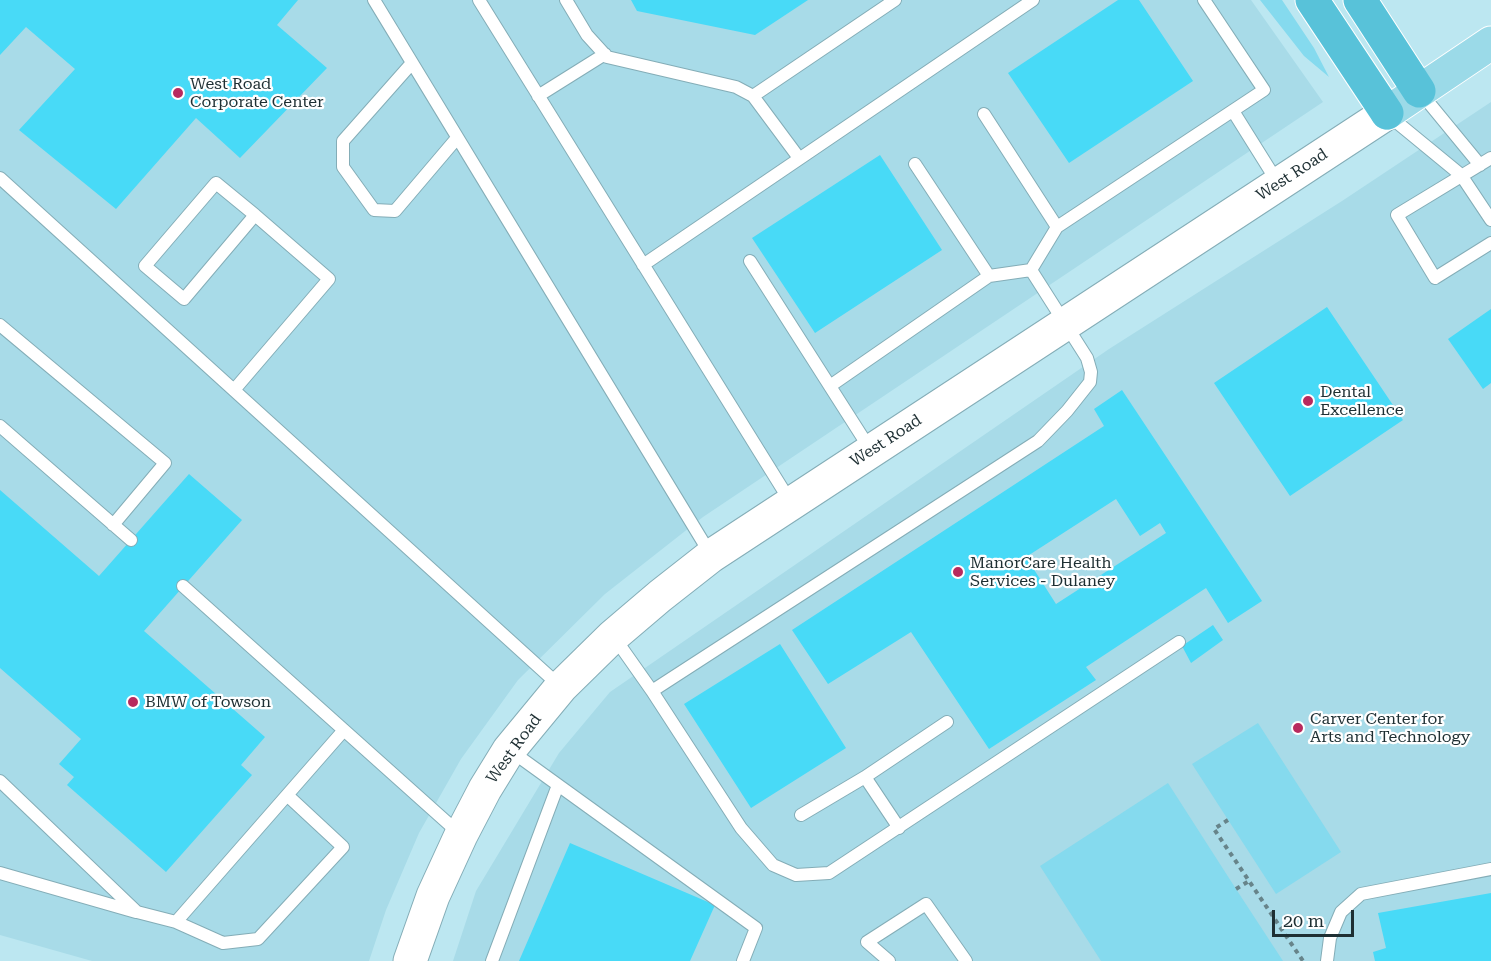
<!DOCTYPE html>
<style>
body{margin:0}
#map{position:relative;width:1491px;height:961px;overflow:hidden;background:#bce7f1;font-family:"Roboto Serif",serif}
canvas{display:block}
.scale{position:absolute;left:1272px;top:910px;width:82px;height:27px;box-sizing:border-box;border:3px solid #1e2f33;border-top:0;padding-left:8px;font-size:18px;line-height:21px;white-space:nowrap;color:#1e2f33;-webkit-text-stroke:4px #fff;paint-order:stroke}
</style>
<div id="map">
<canvas width="1491" height="961"></canvas>
<div class="scale">20 m</div>
</div>
<script>
const g = document.querySelector('canvas').getContext('2d');
g.lineJoin = 'round';
function fillPath(path, color) { g.fillStyle = color; g.fill(path, 'evenodd'); }
const poly = rows => new Path2D(rows.map(r => 'M' + r).join(''));
function trace(path, color, width, dash) { g.strokeStyle = color; g.lineWidth = width; g.lineCap = dash ? 'butt' : 'round'; g.setLineDash(dash || []); g.stroke(path); }
function label(font, color, halo, rows, align = 'center') {
  g.font = font + ' "Roboto Serif",serif'; g.lineWidth = 4.5; g.setLineDash([]); g.textBaseline = 'middle'; g.strokeStyle = halo; g.fillStyle = color; for (const [text, x, y, turn = 0] of rows) {
    g.save(); g.translate(x, y); g.rotate((+turn || 0) * Math.PI / 180); g.textAlign = isNaN(turn) ? turn : align; if (halo) g.strokeText(text, 0, 0); g.fillText(text, 0, 0); g.restore();
  }
}
fillPath(poly([
 [0,0,1251,0,1323,102,703,517,605,594,518,680,461,759,419,833,386,910,369,961,92,961,0,935],
 [1491,102,1491,961,453,961,476,891,559,753,610,692,1109,349,1342,201]
]), '#a8dbe8');
fillPath(poly([
 [1260,0,1282,0,1314,48,1329,77,1304,56],
 [1258,723,1341,852,1276,894,1192,764],
 [1168,783,1236,889,1283,961,1101,961,1040,866]
]), '#85daee');
fillPath(poly([
 [0,0,298,0,277,25,327,68,240,158,196,118,116,209,19,130,75,69,26,27,0,55],
 [631,0,808,0,755,35,637,11],
 [1118,0,1139,0,1193,81,1069,163,1008,73],
 [880,155,942,250,815,333,752,238],
 [1327,307,1403,420,1290,496,1214,383],
 [1491,309,1491,383,1483,389,1448,339],
 [1122,390,1262,601,1228,623,1206,588,1086,667,1096,680,989,749,911,632,828,684,792,630,1104,426,1094,409],
 [1116,499,1140,536,1160,523,1166,533,1056,604,1026,557],
 [189,474,242,520,144,631,265,737,241,765,252,775,166,872,67,785,74,777,59,764,81,739,0,668,0,490,99,576],
 [1213,625,1223,640,1191,663,1182,646],
 [780,644,846,748,751,808,684,704],
 [570,843,715,905,690,961,519,961],
 [1491,893,1491,961,1375,961,1373,952,1386,948,1378,913]
]), '#48daf7');
const lane = poly([
 [374,0,711,555],
 [479,0,790,501],
 [566,0,587,35,607,57,736,87,753,96,799,158],
 [412,63,343,141,343,167,374,210,395,211,457,138],
 [1420,92,1480,165],
 [538,96,605,54],
 [753,96,895,0],
 [1233,111,1278,183],
 [984,114,1057,227],
 [1388,115,1461,175,1491,220],
 [1491,158,1397,215,1435,278,1491,243],
 [915,164,989,276],
 [0,178,561,687],
 [750,261,870,449],
 [643,265,1033,0],
 [1031,270,1057,227,1264,90,1204,0],
 [0,325,165,463,113,525],
 [234,390,329,279,255,215,216,183,145,266,184,299,255,215],
 [0,426,131,540],
 [183,586,460,834],
 [614,637,652,691,741,828,773,865,796,875,829,873,1179,642],
 [652,691,1038,441,1067,411,1090,382,1091,372,1087,358,1031,270,989,276,830,386],
 [511,751,756,928,743,961],
 [865,777,899,828],
 [0,781,137,912,176,922,344,730],
 [801,815,865,777,947,722],
 [0,873,136,912],
 [176,922,223,943,258,939,343,847,287,795],
 [492,961,558,785],
 [889,961,867,942,926,904,966,961],
 [1327,961,1330,938,1341,912,1361,894,1491,869]
]);
const secondary = poly([
 [410,961,433,896,461,835,485,789,509,750,561,687,613,636,660,596,711,556,1387,113]
]);
const primary = poly([
 [1387,113,1491,43]
]);
const highway = poly([
 [1312,0,1387,113],
 [1360,0,1419,91]
]);
trace(lane, '#84adb7', 14);
trace(secondary, '#84adb7', 35);
trace(primary, '#fff', 35);
trace(highway, '#fff', 35);
trace(poly([
 [1228,820,1214,829,1303,961],
 [1236,889,1249,881]
]), '#67848a', 4, [4.5, 4.5]);
trace(lane, '#fff', 12);
trace(secondary, '#fff', 33);
trace(primary, '#9bdae8', 33);
trace(highway, '#58c2d9', 33);
for (const [x, y, r, color] of [
 [178,93,6,"#b82a5e"],
 [1308,401,6,"#b82a5e"],
 [958,572,6,"#b82a5e"],
 [133,702,6,"#b82a5e"],
 [1298,728,6,"#b82a5e"]
]) { const dot = new Path2D(); dot.arc(x, y, r, 0, 2 * Math.PI); g.fillStyle = color; g.fill(dot); trace(dot, '#fff', 2); }
label('16px', '#1e2f33', '#fff', [
 ["West Road",190,84],
 ["Corporate Center",190,102],
 ["Dental",1320,392],
 ["Excellence",1320,410],
 ["ManorCare Health",970,563],
 ["Services - Dulaney",970,581],
 ["BMW of Towson",145,702],
 ["Carver Center for",1310,719],
 ["Arts and Technology",1310,737]
], 'left');
label('16px', '#1e2f33', '#fff', [
 ["West Road",1292,175,-33],
 ["West Road",886,441,-33],
 ["West Road",514,749,-54]
]);
</script>
